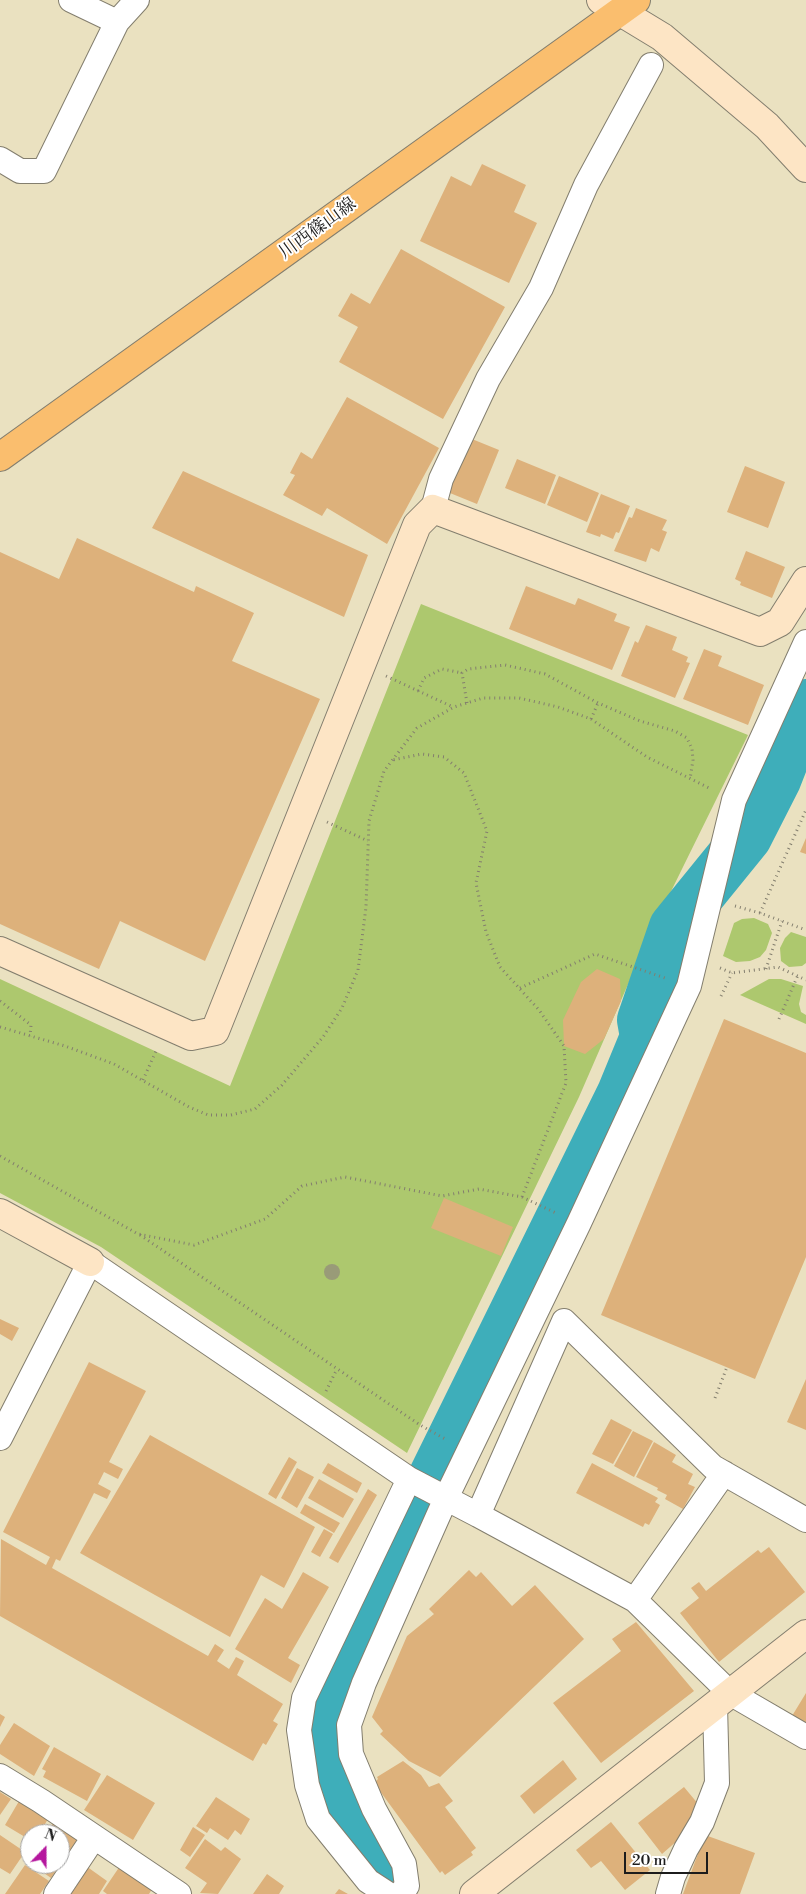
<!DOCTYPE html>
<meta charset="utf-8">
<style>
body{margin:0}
#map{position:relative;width:806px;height:1894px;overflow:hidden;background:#eae1c0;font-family:"Libre Bodoni",serif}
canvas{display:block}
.north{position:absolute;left:20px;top:1824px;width:50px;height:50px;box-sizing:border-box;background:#fff;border:1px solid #a4a4a4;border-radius:50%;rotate:22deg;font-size:14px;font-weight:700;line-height:20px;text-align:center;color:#1c1c1c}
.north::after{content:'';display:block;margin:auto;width:18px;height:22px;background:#b5179e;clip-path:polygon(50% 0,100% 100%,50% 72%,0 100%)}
.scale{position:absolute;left:624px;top:1852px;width:84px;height:22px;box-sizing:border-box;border:2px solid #1c1c1c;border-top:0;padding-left:6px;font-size:15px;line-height:18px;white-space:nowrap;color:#1c1c1c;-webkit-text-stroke:4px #fff;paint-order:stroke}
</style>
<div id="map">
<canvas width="806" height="1894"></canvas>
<div class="north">N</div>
<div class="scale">20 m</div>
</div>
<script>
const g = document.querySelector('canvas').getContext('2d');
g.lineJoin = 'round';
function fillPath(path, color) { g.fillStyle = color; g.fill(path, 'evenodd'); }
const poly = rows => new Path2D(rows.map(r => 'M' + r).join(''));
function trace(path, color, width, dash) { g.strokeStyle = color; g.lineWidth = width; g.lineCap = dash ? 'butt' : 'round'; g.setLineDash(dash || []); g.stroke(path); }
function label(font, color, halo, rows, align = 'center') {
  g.font = font + ' "Libre Bodoni","Noto Serif JP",serif'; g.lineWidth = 4; g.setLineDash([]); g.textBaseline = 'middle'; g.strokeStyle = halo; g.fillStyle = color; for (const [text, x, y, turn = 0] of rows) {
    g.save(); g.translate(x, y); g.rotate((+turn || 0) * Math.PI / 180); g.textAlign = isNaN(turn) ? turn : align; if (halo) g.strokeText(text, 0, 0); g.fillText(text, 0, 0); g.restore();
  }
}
fillPath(poly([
 [421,604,748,735,649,936,579,1097,407,1453,101,1247,0,1193,0,979,230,1086],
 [754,918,768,924,772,933,766,950,760,957,750,961,736,962,723,956,734,923,742,919],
 [791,932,806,937,806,963,802,966,789,967,781,961,780,948,785,938],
 [769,979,781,979,803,986,799,1004,801,1012,806,1015,806,1024,740,995]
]), '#adc86e');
trace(poly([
 [378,1862,331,1781,322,1716,369,1607,622,1093,645,1037,642,1020,674,927,747,837,776,780,806,704]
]), '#3eaeba', 50);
fillPath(poly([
 [482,164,526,185,514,212,537,223,509,283,420,241,451,176,471,186],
 [401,249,505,307,443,419,339,362,358,327,338,316,351,293,370,304],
 [347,397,439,448,387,544,327,508,322,516,283,495,295,475,290,473,301,452,312,459],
 [467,437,499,450,477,504,445,491],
 [517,459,556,475,545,504,505,488],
 [745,466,785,482,768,528,727,512],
 [183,471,368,555,344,617,152,528],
 [559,476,599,493,587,522,547,505],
 [601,494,630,506,619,533,616,532,613,539,601,534,600,537,586,532],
 [636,508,667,520,662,530,667,532,659,552,651,548,646,562,614,551,629,517,632,518],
 [77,538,194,592,196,586,254,613,232,661,320,699,205,961,120,921,99,969,0,924,0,552,59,579],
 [746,551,785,567,772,598,740,585,741,582,735,579],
 [526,586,575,605,578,598,617,614,614,621,630,627,612,670,509,629],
 [646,625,677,637,672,650,688,657,686,662,690,663,675,698,621,676,635,641,638,643],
 [704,649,722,656,718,666,764,685,748,725,683,699],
 [806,838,806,854,800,852],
 [597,969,620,979,621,1001,604,1039,585,1054,564,1046,563,1020,581,982],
 [724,1019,806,1053,806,1257,755,1379,601,1315],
 [444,1198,513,1227,501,1256,431,1228],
 [0,1319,19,1328,12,1341,0,1334],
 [89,1362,146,1391,109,1462,123,1469,118,1479,104,1472,98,1484,111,1491,107,1499,94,1493,60,1561,56,1559,52,1568,208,1656,215,1644,224,1650,217,1661,229,1669,236,1657,244,1661,237,1675,283,1704,273,1721,278,1724,266,1745,263,1743,253,1761,0,1616,1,1539,46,1565,50,1557,3,1532],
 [806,1379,806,1430,787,1422],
 [611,1419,632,1430,613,1464,592,1454],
 [633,1431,653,1441,634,1477,614,1466],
 [150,1435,315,1527,284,1588,261,1575,230,1637,80,1553],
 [654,1442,676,1455,672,1462,693,1474,688,1484,695,1487,683,1509,665,1499,667,1495,657,1490,658,1488,636,1477],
 [289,1457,297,1462,276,1499,268,1494],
 [328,1463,362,1483,357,1493,322,1473],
 [592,1463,658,1498,655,1502,660,1505,649,1525,645,1523,643,1527,576,1493],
 [297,1468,314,1477,297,1508,281,1498],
 [319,1479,354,1499,343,1518,308,1498],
 [368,1489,377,1495,338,1563,329,1558],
 [305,1504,340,1523,334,1533,300,1513],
 [324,1529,333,1534,320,1557,311,1552],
 [769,1547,805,1592,719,1662,680,1613,699,1598,691,1588,699,1582,706,1591,758,1550,761,1553],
 [469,1570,476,1577,481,1572,512,1606,535,1585,584,1639,440,1777,409,1761,380,1734,383,1731,372,1717,407,1636,434,1614,429,1609],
 [303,1572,329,1587,288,1658,300,1665,291,1683,235,1649,265,1598,282,1609],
 [636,1622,694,1691,601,1763,553,1703,621,1651,612,1639],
 [806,1693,806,1724,792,1716],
 [0,1714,5,1717,0,1727],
 [14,1723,50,1746,34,1776,0,1754,0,1745],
 [54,1747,101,1774,87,1801,43,1777,46,1771,42,1769],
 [563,1760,577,1779,534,1814,520,1796],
 [403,1761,421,1775,429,1787,439,1783,453,1801,445,1807,476,1848,471,1852,473,1855,445,1875,442,1871,440,1873,374,1783,378,1779,377,1777],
 [107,1775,155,1803,133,1840,84,1810],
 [684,1787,704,1811,683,1829,686,1833,662,1854,638,1823],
 [0,1792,11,1799,0,1815],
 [22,1796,51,1814,39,1834,30,1834,30,1840,5,1825],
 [216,1797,250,1819,241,1835,235,1830,228,1840,210,1828,207,1833,196,1826],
 [55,1820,79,1837,51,1878,31,1864,60,1864,60,1834,46,1834],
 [611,1822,650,1870,625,1890,601,1861,591,1868,576,1850],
 [193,1827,205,1835,190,1857,180,1850],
 [0,1835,25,1852,10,1874,0,1868],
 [705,1835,755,1853,740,1894,683,1894],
 [205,1839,221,1851,225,1847,241,1859,218,1894,200,1893,207,1883,185,1868],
 [25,1865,49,1881,40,1894,5,1894],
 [86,1866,107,1881,99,1894,63,1894],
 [120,1866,152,1889,149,1894,107,1894,103,1891],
 [267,1874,284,1886,279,1894,253,1894],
 [339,1889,348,1894,335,1894]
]), '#ddb17b');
const street = poly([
 [71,0,117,22],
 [0,159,20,171,44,171,117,22,137,0],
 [433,509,441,479,488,379,541,288,586,185,651,65],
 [0,1438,90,1262,409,1479,478,1515,564,1321,713,1467,806,1520],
 [478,1515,635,1600,730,1693,806,1737],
 [635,1600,724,1473],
 [0,1776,41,1801,179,1894],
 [56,1894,94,1837],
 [388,1894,368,1881,318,1819,307,1785,299,1730,304,1698,409,1479],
 [400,1894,407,1886,404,1864,374,1809,351,1754,349,1725,364,1683,446,1498,579,1223,689,986,734,800,806,642],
 [668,1894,673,1877,686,1849,702,1822,717,1783,715,1705]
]);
const secondary = poly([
 [601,0,662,37,767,126,806,168],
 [0,951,191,1036,215,1031,417,525,433,509,760,632,780,622,806,581],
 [0,1213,90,1262],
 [474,1894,806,1634]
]);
const primary = poly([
 [0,457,636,0]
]);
trace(street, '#837e6e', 26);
trace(secondary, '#837e6e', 30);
trace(primary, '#837e6e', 30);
trace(poly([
 [386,676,453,707],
 [418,691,424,678,442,669,462,673],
 [467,703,462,673,468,669,505,665,545,674,598,703,640,721,675,731,687,738,692,749,693,760,690,779],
 [591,719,598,703],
 [327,822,368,841],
 [735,906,760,913,806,930],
 [760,913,806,810],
 [720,968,732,973,778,967,806,980],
 [766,969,782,921],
 [520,988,595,954,665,978],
 [721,996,732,973],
 [0,1001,31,1025,30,1036],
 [779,1019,798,975],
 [0,1027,65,1046,114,1064,189,1107,208,1115,231,1115,255,1109,282,1085,323,1037,342,1008,358,970,366,907,369,821,384,771,417,728,454,707,483,698,519,698,558,707,591,719,647,757,711,789],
 [143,1080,156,1051],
 [0,1156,138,1234,194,1245,265,1219,302,1186,345,1177,442,1196,479,1189,522,1197,566,1083,564,1046,539,1010,500,967,486,932,476,883,487,831,464,773,444,757,422,754,392,760],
 [522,1197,556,1213],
 [140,1235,420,1425,447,1440],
 [326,1391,337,1369],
 [715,1398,727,1367]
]), '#837e6e', 3, [1, 4]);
trace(street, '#fff', 24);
trace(secondary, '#fde5c5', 28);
trace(primary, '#fabe6e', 28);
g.fillStyle = '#999b78';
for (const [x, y] of [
 [332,1272]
]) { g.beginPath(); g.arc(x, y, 8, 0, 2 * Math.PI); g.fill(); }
label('18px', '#1c1c1c', '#fff', [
 ["川西篠山線",318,229,-36]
]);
</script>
